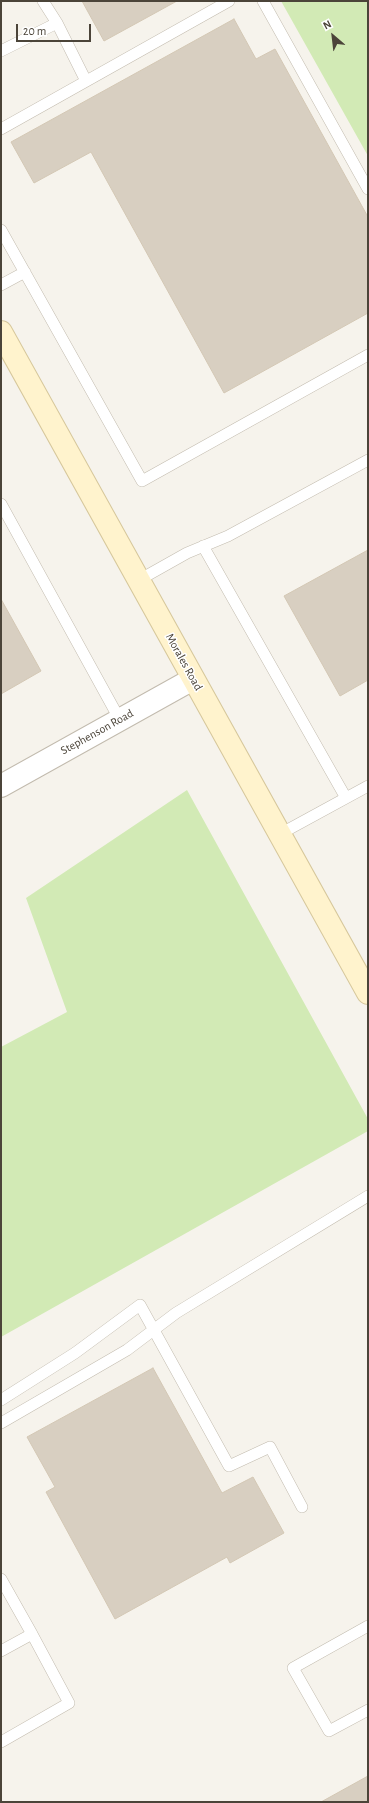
<!DOCTYPE html>
<style>
body{margin:0}
#map{position:relative;width:369px;height:1803px;overflow:hidden;background:#f6f3ec;font-family:"Alegreya Sans",sans-serif}
canvas{display:block}
.frame{position:absolute;inset:0;border:2px solid #4b4439;pointer-events:none}
.north{position:absolute;left:313px;top:16px;width:40px;height:40px;-webkit-text-stroke:3px #fff;paint-order:stroke;rotate:332deg;font-size:11px;font-weight:700;line-height:16px;text-align:center;color:#4b4439}
.north::after{content:'';display:block;margin:auto;width:14px;height:18px;background:#4b4439;clip-path:polygon(50% 0,100% 100%,50% 72%,0 100%)}
.scale{position:absolute;left:16px;top:24px;width:75px;height:18px;box-sizing:border-box;border:2px solid #4b4439;border-top:0;padding-left:5px;font-size:12px;line-height:14px;white-space:nowrap;color:#4b4439;-webkit-text-stroke:3px #fff;paint-order:stroke}
</style>
<div id="map">
<canvas width="369" height="1803"></canvas>
<div class="frame"></div>
<div class="north">N</div>
<div class="scale">20 m</div>
</div>
<script>
const g = document.querySelector('canvas').getContext('2d');
g.lineJoin = 'round';
function fillPath(path, color) { g.fillStyle = color; g.fill(path, 'evenodd'); }
const poly = rows => new Path2D(rows.map(r => 'M' + r).join(''));
function trace(path, color, width, dash) { g.strokeStyle = color; g.lineWidth = width; g.lineCap = dash ? 'butt' : 'round'; g.setLineDash(dash || []); g.stroke(path); }
function label(font, color, halo, rows, align = 'center') {
  g.font = font + ' "Alegreya Sans",sans-serif'; g.lineWidth = 3; g.setLineDash([]); g.textBaseline = 'middle'; g.strokeStyle = halo; g.fillStyle = color; for (const [text, x, y, turn = 0] of rows) {
    g.save(); g.translate(x, y); g.rotate((+turn || 0) * Math.PI / 180); g.textAlign = isNaN(turn) ? turn : align; if (halo) g.strokeText(text, 0, 0); g.fillText(text, 0, 0); g.restore();
  }
}
fillPath(poly([
 [281,1,368,1,368,156],
 [187,790,368,1119,368,1131,1,1337,1,1047,67,1012,26,898]
]), '#d2eab5');
const building = poly([
 [82,1,177,1,104,41,82,1],
 [234,19,256,59,275,49,368,217,368,313,224,393,91,152,34,183,11,142,234,19],
 [368,550,368,680,340,696,284,596,368,550],
 [1,599,41,671,1,694,1,599],
 [153,1368,222,1493,253,1477,284,1533,230,1563,227,1557,115,1619,46,1492,55,1487,27,1437,153,1368],
 [368,1776,368,1802,321,1802,368,1776]
]);
fillPath(building, '#d8cfc1');
trace(building, '#d3c7b4', 1);
const lane = poly([
 [43,1,57,23,86,81],
 [263,1,368,189],
 [1,51,57,23],
 [1,129,229,1],
 [1,230,142,481,368,355],
 [1,285,25,272],
 [1,504,120,720],
 [203,546,346,798],
 [139,580,187,553,228,536,368,460],
 [280,834,368,786],
 [1,1400,75,1353,140,1305,229,1466,270,1447,302,1507],
 [1,1423,127,1350,176,1313,368,1196],
 [1,1579,32,1634,1,1651],
 [368,1626,293,1668,329,1731,368,1710],
 [1,1742,69,1703,32,1634]
]);
const street = poly([
 [1,786,193,679]
]);
const secondary = poly([
 [1,332,368,993]
]);
trace(lane, '#c2bbae', 12);
trace(street, '#c2bbae', 24);
trace(secondary, '#d6c79b', 24);
trace(lane, '#fff', 11);
trace(street, '#fff', 22);
trace(secondary, '#fff3cd', 22);
label('12px', '#4b4439', '#fff', [
 ["Morales Road",184,662,61],
 ["Stephenson Road",97,732,-29]
]);
</script>
